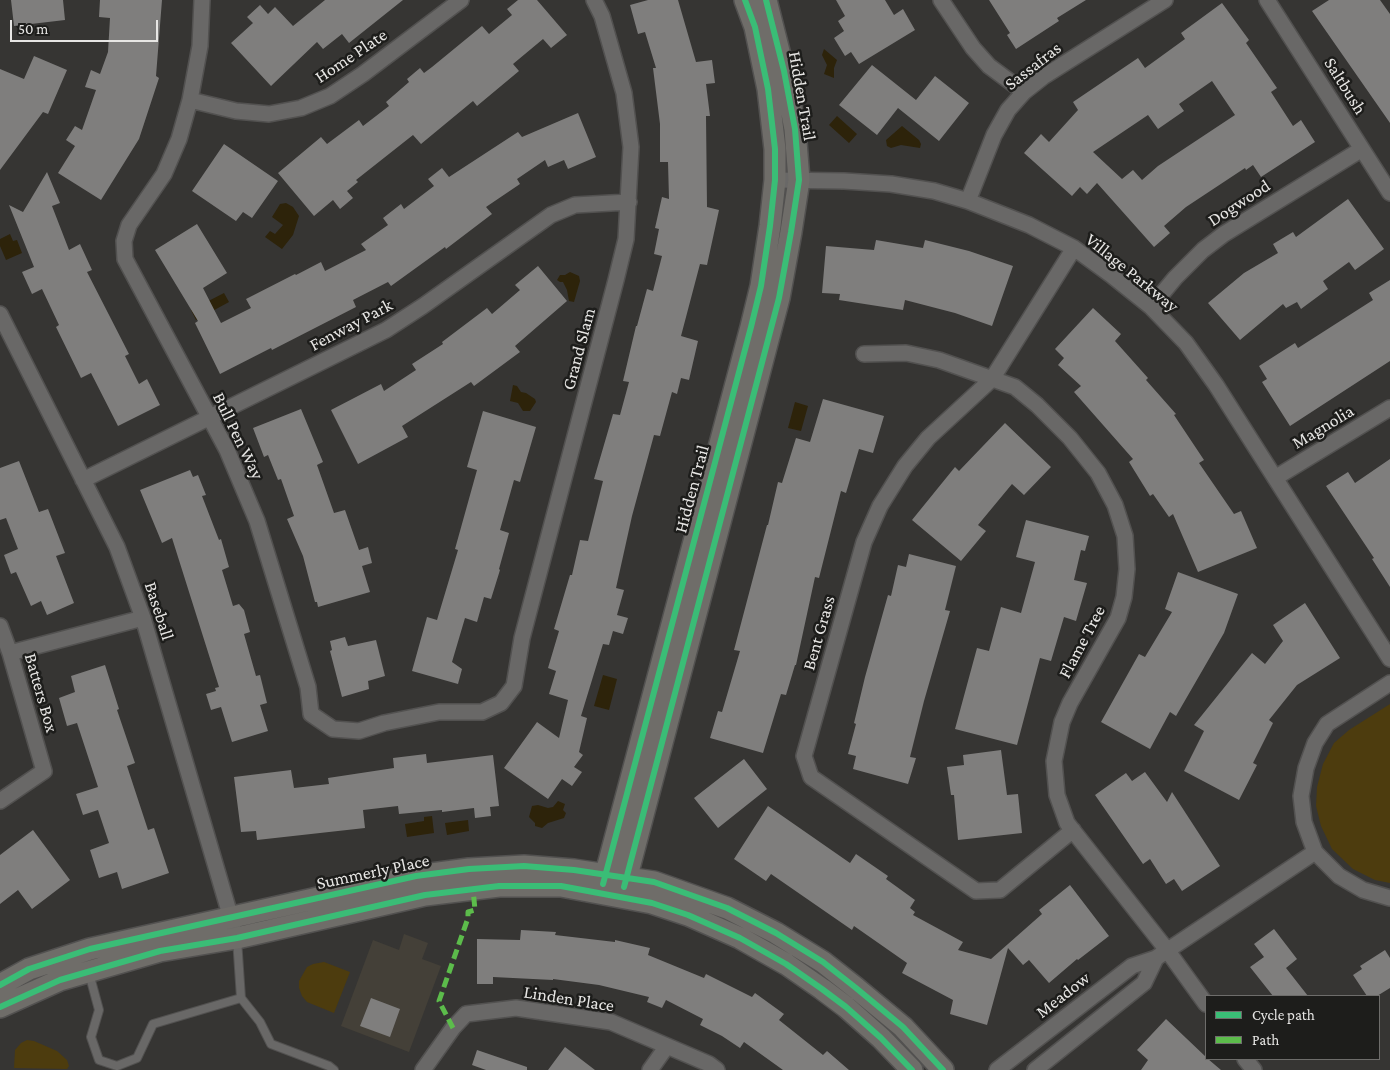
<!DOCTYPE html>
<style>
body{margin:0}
#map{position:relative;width:1390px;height:1070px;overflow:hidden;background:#363533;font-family:"Crimson Pro",serif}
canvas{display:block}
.legend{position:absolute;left:1205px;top:995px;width:175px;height:65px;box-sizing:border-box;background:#1d1d1b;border:1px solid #6e6d6b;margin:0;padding:6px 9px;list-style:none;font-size:15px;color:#e7e6e4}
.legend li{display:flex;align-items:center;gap:10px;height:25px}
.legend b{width:25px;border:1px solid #6e6d6b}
.scale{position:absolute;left:10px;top:20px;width:148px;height:22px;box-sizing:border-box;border:2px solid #e7e6e4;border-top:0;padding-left:6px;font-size:15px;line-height:18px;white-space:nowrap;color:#e7e6e4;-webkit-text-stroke:4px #1d1d1b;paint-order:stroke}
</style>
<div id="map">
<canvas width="1390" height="1070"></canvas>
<ul class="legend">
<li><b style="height:6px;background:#3abd76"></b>Cycle path</li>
<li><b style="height:6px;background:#5cbc4b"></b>Path</li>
</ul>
<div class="scale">50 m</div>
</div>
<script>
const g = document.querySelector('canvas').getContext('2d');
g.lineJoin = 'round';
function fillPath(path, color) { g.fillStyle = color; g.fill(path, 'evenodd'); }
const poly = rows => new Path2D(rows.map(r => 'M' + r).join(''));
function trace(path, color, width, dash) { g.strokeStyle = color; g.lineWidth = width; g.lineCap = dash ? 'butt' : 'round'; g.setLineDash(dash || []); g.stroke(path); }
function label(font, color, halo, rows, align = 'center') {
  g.font = font + ' "Crimson Pro",serif'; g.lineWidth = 5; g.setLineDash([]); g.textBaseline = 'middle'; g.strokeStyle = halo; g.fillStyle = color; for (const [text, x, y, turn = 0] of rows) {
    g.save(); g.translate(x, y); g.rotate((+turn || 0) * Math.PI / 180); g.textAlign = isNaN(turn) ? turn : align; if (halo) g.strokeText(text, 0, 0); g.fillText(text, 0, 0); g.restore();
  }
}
fillPath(poly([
 [404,934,428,943,422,959,441,966,409,1052,341,1026,373,940,399,950]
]), '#444038');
fillPath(poly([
 [1390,704,1390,883,1375,880,1353,869,1332,849,1321,826,1316,806,1317,787,1323,764,1334,743,1349,730],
 [324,962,350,972,334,1013,307,1002,302,996,299,988,299,981,307,967,313,964],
 [27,1040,34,1041,57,1051,67,1060,69,1066,67,1069,14,1068,15,1050,21,1043]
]), '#4d3c0e');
fillPath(poly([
 [824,49,837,60,834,68,834,78,824,74,827,65,822,55],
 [837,116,857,134,849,143,829,125],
 [902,126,919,140,921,144,920,148,901,145,891,148,887,146,886,140],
 [286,203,293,207,299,216,293,235,282,249,265,237,270,231,275,234,283,225,272,217,280,204],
 [10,234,13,241,17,240,22,253,6,260,0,246,0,239],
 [570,272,579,276,580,281,574,302,569,301,567,290,563,282,560,282,557,280,560,275,565,275],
 [224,293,229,302,196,320,191,310],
 [513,385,517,386,521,392,526,393,535,399,536,402,530,411,523,411,518,403,510,401],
 [795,402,808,406,801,431,788,428],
 [603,675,617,679,609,710,594,706],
 [558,801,565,804,563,810,566,813,564,818,548,823,542,828,535,826,535,823,529,817,532,806,538,805,548,808,553,807],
 [432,816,434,833,407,837,405,824,424,821,424,817],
 [468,820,469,831,447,835,445,823]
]), '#2d230a');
fillPath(poly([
 [11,0,63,0,65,20,14,26],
 [100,0,162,0,156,76,159,78,139,139,101,200,58,173,75,146,66,140,75,126,82,130,96,90,85,87,91,70,100,74,108,52,110,18,99,17],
 [325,0,403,0,349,43,342,34,323,49,317,42,271,86,231,43,253,23,247,17,260,5,268,14,275,7,293,26],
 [518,0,537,0,567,35,551,48,543,39,513,64,519,71,477,106,473,101,421,144,413,135,356,180,358,182,347,191,353,198,340,209,333,200,314,216,278,173,321,137,327,144,359,120,363,126,389,106,386,102,409,82,407,79,420,68,424,73,432,67,482,26,489,34,512,15,507,9],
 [648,0,678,0,696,62,712,60,715,83,706,84,710,116,706,116,707,207,719,210,707,265,700,264,681,336,698,341,689,380,681,378,677,394,672,392,660,436,654,435,632,516,616,588,624,590,617,615,628,618,623,634,613,631,609,645,603,644,581,716,587,718,579,752,583,755,574,767,582,772,572,786,562,779,548,799,504,768,537,722,559,738,568,700,549,694,556,671,548,668,559,631,554,629,570,575,572,575,580,540,588,541,603,481,594,479,613,414,620,415,629,382,623,381,636,326,637,326,647,289,653,291,662,256,654,254,659,229,655,228,662,197,669,199,668,162,660,162,660,124,653,68,656,68,645,32,638,34,630,5],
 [836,0,885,0,894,15,903,9,915,30,859,64,851,52,845,56,834,38,844,31,838,21,845,16],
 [989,0,1086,0,1057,18,1059,21,1016,49,1007,35,1010,33],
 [1329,0,1380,0,1390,14,1390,123,1312,11],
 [1222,3,1249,40,1246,43,1277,88,1271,92,1293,126,1301,120,1315,142,1261,177,1253,165,1246,170,1245,168,1186,207,1164,226,1170,233,1154,247,1097,183,1087,194,1080,187,1072,196,1024,153,1041,134,1049,142,1078,110,1073,102,1138,58,1145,68,1185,39,1181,33],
 [1212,81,1235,115,1158,166,1142,180,1133,170,1122,179,1093,152,1148,115,1158,129,1184,111,1179,104],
 [34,56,67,70,48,114,43,112,0,170,0,69,24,79],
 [872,65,916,100,935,76,969,103,939,141,898,108,877,135,839,105],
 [578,113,596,157,568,169,564,160,548,167,545,160,517,179,520,184,486,207,492,214,446,249,445,247,391,286,388,282,353,300,356,307,272,350,271,348,220,374,195,323,198,321,155,250,197,224,227,273,203,288,221,323,251,308,246,299,295,274,296,275,321,262,325,271,366,250,361,244,388,225,383,218,401,204,404,209,434,186,428,179,442,168,449,177,518,132,522,137],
 [224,144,278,181,252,218,243,212,236,221,192,191],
 [47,172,60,203,52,206,69,250,80,244,92,270,87,272,129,354,125,356,139,384,147,379,160,405,118,426,91,373,81,378,56,327,59,325,42,289,32,294,22,272,34,267,9,205,23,212],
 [1348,199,1384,249,1355,270,1349,262,1323,281,1328,289,1301,309,1297,302,1286,308,1283,304,1240,340,1208,303,1244,273,1278,253,1273,244,1293,232,1296,237],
 [876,240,923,248,925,240,969,251,1013,266,992,326,955,313,905,300,903,310,839,300,840,294,822,293,826,246,874,250],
 [538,266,567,301,515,346,520,352,474,386,471,382,402,426,408,437,358,464,331,410,381,384,384,391,416,370,412,364,443,344,442,342,487,308,492,314,520,290,515,285],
 [1390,280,1390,361,1290,426,1262,382,1267,379,1259,366,1295,343,1298,348,1373,300,1369,293],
 [1093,308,1121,334,1115,341,1148,378,1146,380,1176,414,1174,415,1204,460,1199,463,1234,514,1241,511,1257,548,1198,572,1173,514,1169,517,1153,494,1150,496,1129,462,1133,459,1074,392,1081,386,1058,365,1064,358,1055,349],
 [823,399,884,416,873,453,859,449,846,493,841,491,819,578,815,577,796,665,795,665,786,695,781,694,763,753,710,738,718,711,722,712,740,651,734,650,767,525,768,525,778,482,782,483,796,438,810,442],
 [301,409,323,462,317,465,334,513,345,510,359,550,368,547,372,563,362,566,370,592,318,607,317,602,315,602,303,556,287,519,294,516,281,479,278,480,268,455,264,457,253,428],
 [483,411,536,427,520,482,514,480,500,530,509,533,499,569,500,570,491,599,484,597,477,622,465,618,452,662,462,669,458,684,412,671,427,617,437,620,458,550,455,549,477,470,467,467],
 [1005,423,1051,467,1024,495,1012,484,978,525,986,531,961,561,912,520,955,467,959,471],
 [1390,459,1390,587,1372,559,1374,558,1326,486,1348,472,1355,483],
 [19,461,39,512,48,509,65,553,56,556,74,603,47,615,41,601,31,606,16,572,11,574,4,555,18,549,6,518,0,520,0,468],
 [190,470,193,477,198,475,206,495,202,496,219,540,221,539,229,567,222,570,233,606,239,604,244,610,250,632,244,634,256,676,260,675,267,703,260,705,268,731,232,742,221,707,211,710,206,694,216,691,215,688,219,687,172,538,162,543,140,490],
 [1026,520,1089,536,1085,551,1081,550,1074,580,1087,583,1076,621,1064,617,1051,661,1040,658,1017,745,955,729,977,648,989,651,1001,607,1021,613,1035,562,1016,557],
 [909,554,956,566,945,610,950,611,924,701,910,757,916,758,908,784,853,769,856,756,848,754,856,724,854,723,865,677,888,595,891,596,898,565,906,567],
 [1178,572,1238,594,1224,633,1176,716,1170,712,1150,749,1101,722,1139,654,1145,657,1172,612,1165,609],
 [1305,603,1340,658,1297,685,1269,720,1273,723,1253,763,1257,765,1239,800,1184,771,1204,731,1194,725,1252,653,1265,664,1283,641,1273,625],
 [345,637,348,646,376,640,385,676,368,681,369,689,342,697,330,651,332,650,330,641],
 [105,665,119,709,117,710,135,763,127,766,148,830,154,828,169,873,122,889,117,872,99,878,90,850,109,843,98,810,83,815,76,794,98,787,77,723,67,726,59,698,75,692,71,676],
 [1001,750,1007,795,1018,794,1022,833,958,840,954,795,951,795,947,767,964,765,963,755],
 [426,754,427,763,493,755,499,806,490,807,491,816,475,818,474,808,442,812,442,810,399,814,398,806,363,810,365,828,257,840,256,831,241,832,234,777,291,770,294,788,329,784,328,778,394,768,393,758],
 [744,759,767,789,718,828,694,798],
 [1145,772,1167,802,1172,792,1220,866,1182,891,1174,879,1166,884,1150,859,1143,864,1095,795,1126,773,1132,781],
 [768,806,850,863,856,854,888,876,886,879,915,900,910,908,915,912,913,915,963,942,958,950,991,959,1042,914,1039,910,1070,885,1109,936,1078,960,1077,959,1049,983,1029,960,1023,965,1008,948,987,1025,950,1014,953,1000,902,973,907,963,854,926,852,930,771,874,766,881,734,859],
 [33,830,70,880,32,909,18,890,0,904,0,855],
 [1274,929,1297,959,1286,968,1308,996,1273,996,1250,967,1264,957,1254,944],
 [521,930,556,932,555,935,615,942,615,940,650,948,648,955,704,978,706,974,752,997,755,993,784,1014,779,1020,823,1055,827,1051,849,1070,783,1070,744,1042,740,1048,722,1036,700,1025,703,1019,666,1000,662,1008,647,1002,649,997,599,985,553,979,553,980,493,977,493,984,477,984,477,939,520,940],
 [1385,950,1390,958,1390,988,1377,996,1367,996,1353,975,1362,969,1360,966],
 [371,998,400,1009,390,1037,360,1026],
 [1166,1019,1206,1057,1206,1059,1208,1059,1221,1070,1141,1070,1148,1060,1137,1050],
 [565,1047,595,1070,548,1070],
 [477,1050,527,1067,527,1070,486,1070,472,1065]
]), '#7f7e7d');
const lane = poly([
 [89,973,99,1010,91,1037,99,1060,117,1066,137,1058,153,1024,241,998,237,939],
 [241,998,260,1022,271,1044,329,1066,334,1070]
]);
const street = poly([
 [202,0,200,46,190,100,179,139,164,174,129,225,124,241,125,259,227,450,257,521,308,687,311,714,333,729,359,731,384,723,439,712,482,712,501,703,514,686,522,638,616,280,626,239,631,147,624,93,602,16,594,0],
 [941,0,973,48,989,66,1024,92],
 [1267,0,1390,193],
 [190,100,236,111,269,114,301,108,330,96,363,74,461,0],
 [775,180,844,181,891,184,934,191,968,201,1029,225,1074,248,1111,275,1151,307,1186,343,1216,385,1390,659],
 [968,201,994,135,1008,110,1024,92,1043,77,1165,0],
 [1151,307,1175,278,1203,250,1224,234,1362,149],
 [0,314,117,547,143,618,233,925],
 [864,354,906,353,939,360,1015,387,1037,405,1070,438,1098,473,1115,505,1125,536,1127,569,1124,597,1118,618,1070,703,1062,722,1054,761,1057,795,1067,823,1167,950,1206,1004],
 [1275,478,1390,408],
 [83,480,386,330,423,306,551,215,575,205,629,202],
 [0,626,10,653,44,771,0,801],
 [10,653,143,618],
 [1390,683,1327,724,1315,743,1306,768,1301,796,1304,822,1315,852,1339,876,1363,890,1390,898],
 [1073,830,1000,890,976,891,811,777,804,756,864,542,880,506,905,466,928,438,992,379,1074,248],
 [1245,1059,1254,1070],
 [423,1070,453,1028,466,1014,516,1008,611,1022,709,1064,717,1070],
 [650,1070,667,1046],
 [997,1070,1132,966,1156,958,1315,852],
 [1035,1070,1144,983,1156,958]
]);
const secondary = poly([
 [602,888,751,327,761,286,770,226,775,180,775,149,768,89,755,27,745,0],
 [623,891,779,298,791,232,799,180,795,129,784,71,766,0],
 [0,985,29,969,90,949,416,876,469,869,524,866,574,870,654,882,727,908,776,933,823,962,856,988,903,1027,943,1070],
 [0,1007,60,980,160,951,237,938,425,895,499,886,561,886,652,903,688,915,740,938,786,964,822,989,846,1007,881,1038,912,1070]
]);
trace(lane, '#525150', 10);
trace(street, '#525150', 18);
trace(secondary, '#525150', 24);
trace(lane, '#696867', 8);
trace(street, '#696867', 15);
trace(secondary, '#6f6d69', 21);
trace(poly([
 [453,1028,439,1001,468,918,468,912,475,910,473,889]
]), '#5cbc4b', 5, [10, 5]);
trace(poly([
 [603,884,751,327,761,286,770,226,775,180,775,149,768,89,755,27,745,0],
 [624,887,779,298,791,232,799,180,795,129,784,71,766,0],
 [0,985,29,969,90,949,416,876,469,869,524,866,574,870,654,882,727,908,776,933,823,962,856,988,903,1027,943,1070],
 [0,1007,60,980,160,951,237,938,425,895,499,886,561,886,652,903,688,915,740,938,786,964,822,989,846,1007,881,1038,912,1070]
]), '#3abd76', 6);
label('18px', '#e7e6e4', '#1d1d1b', [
 ["Home Plate",351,56,-34],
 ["Sassafras",1033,66,-38],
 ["Saltbush",1345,86,58],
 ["Hidden Trail",802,96,80],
 ["Dogwood",1239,203,-33],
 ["Village Parkway",1132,273,39],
 ["Fenway Park",351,325,-28],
 ["Grand Slam",579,349,-75],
 ["Magnolia",1323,427,-31],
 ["Bull Pen Way",238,436,64],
 ["Hidden Trail",692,489,-75],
 ["Baseball",159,611,72],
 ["Bent Grass",819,633,-74],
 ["Flame Tree",1082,642,-62],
 ["Batters Box",41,693,74],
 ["Summerly Place",373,872,-12],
 ["Meadow",1063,995,-38],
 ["Linden Place",569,999,9]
]);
</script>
